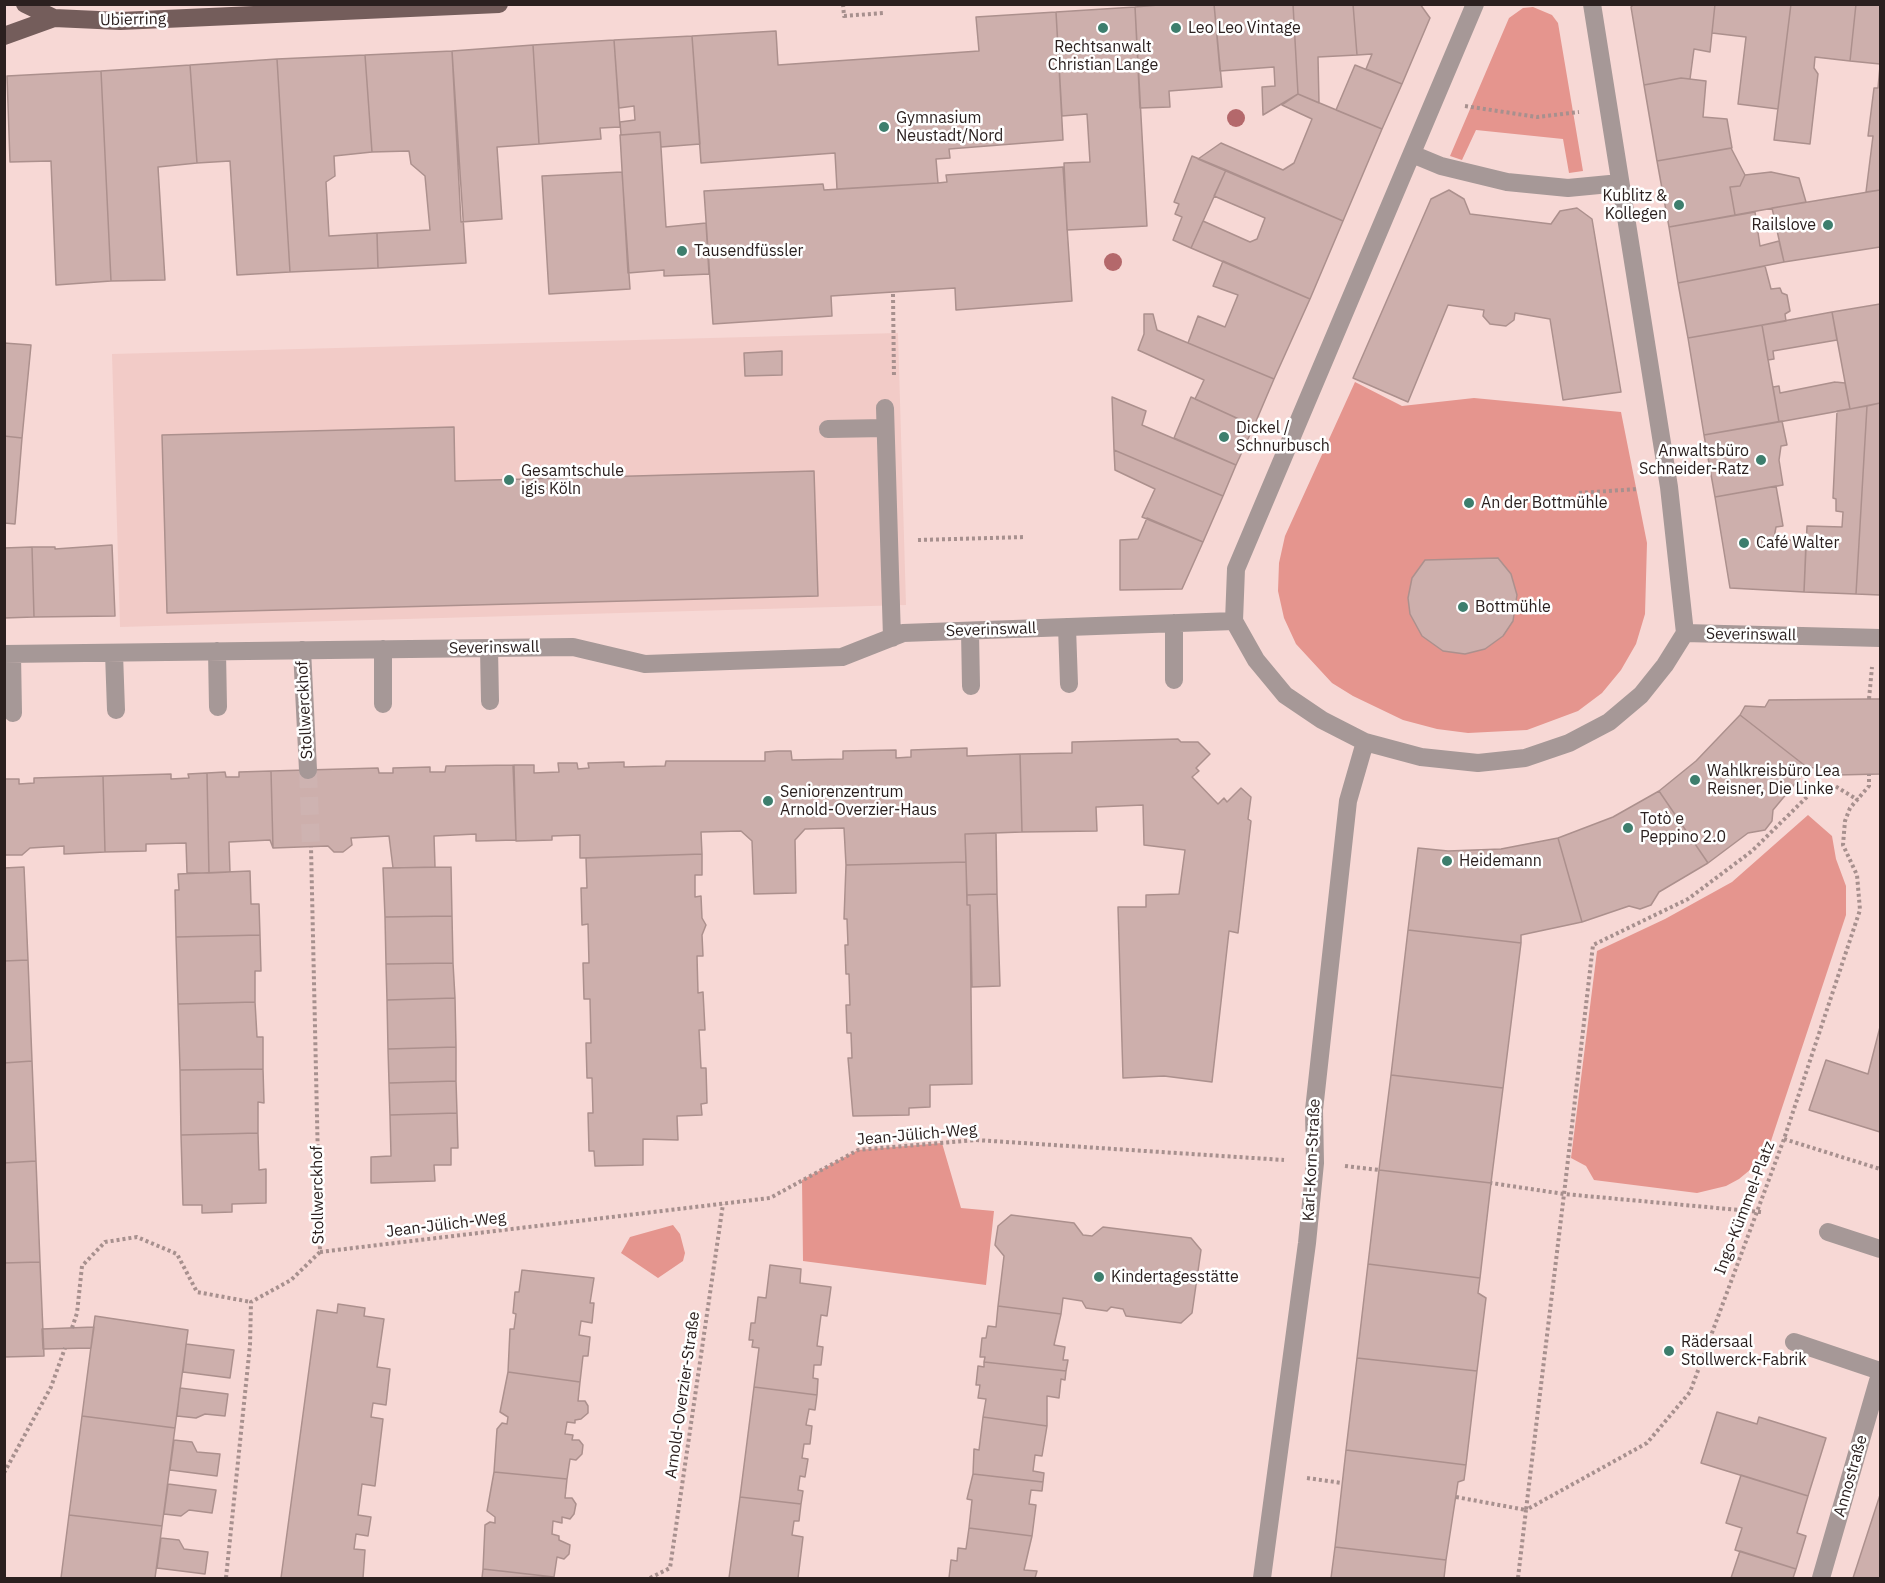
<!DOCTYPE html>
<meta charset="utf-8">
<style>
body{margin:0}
#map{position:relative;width:1885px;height:1583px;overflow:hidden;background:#f7d8d5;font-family:"IBM Plex Sans",sans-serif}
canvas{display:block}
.frame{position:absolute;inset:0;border:6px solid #2b201f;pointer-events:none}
</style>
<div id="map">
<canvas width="1885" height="1583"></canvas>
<div class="frame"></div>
</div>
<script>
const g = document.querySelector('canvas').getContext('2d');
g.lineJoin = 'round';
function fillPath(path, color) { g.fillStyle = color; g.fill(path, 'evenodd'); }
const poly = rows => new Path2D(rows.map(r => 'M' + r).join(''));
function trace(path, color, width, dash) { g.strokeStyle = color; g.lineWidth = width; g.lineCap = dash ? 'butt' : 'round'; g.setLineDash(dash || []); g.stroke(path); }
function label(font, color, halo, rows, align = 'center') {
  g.font = font + ' "IBM Plex Sans",sans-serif'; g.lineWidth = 5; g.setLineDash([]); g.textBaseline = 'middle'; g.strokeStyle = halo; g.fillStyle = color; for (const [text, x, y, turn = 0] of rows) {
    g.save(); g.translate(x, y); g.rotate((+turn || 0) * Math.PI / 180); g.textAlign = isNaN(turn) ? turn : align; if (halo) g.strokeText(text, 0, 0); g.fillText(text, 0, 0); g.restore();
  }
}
fillPath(poly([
 [898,333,906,605,120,627,112,354]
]), '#f2cbc7');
fillPath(poly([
 [1533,7,1552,15,1558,23,1583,171,1569,173,1563,139,1476,130,1462,160,1450,156,1509,18,1523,8],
 [1355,382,1402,406,1474,398,1621,412,1647,543,1645,614,1636,644,1621,670,1602,693,1578,711,1527,730,1468,733,1437,729,1403,720,1353,696,1332,683,1296,644,1284,618,1278,591,1279,563,1285,536],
 [1808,815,1832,836,1836,859,1846,886,1846,915,1768,1150,1756,1165,1739,1179,1726,1186,1697,1193,1594,1180,1586,1166,1571,1158,1597,951,1665,919,1732,882],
 [942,1143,961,1208,994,1211,986,1285,803,1261,802,1180,858,1150],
 [673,1225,680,1234,685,1253,683,1261,658,1278,621,1253,630,1237]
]), '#e5958e');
const building = poly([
 [1170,4,1214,4,1222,87,1169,91,1170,107,1140,108,1135,7,1170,4],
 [1214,4,1293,4,1298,94,1263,115,1262,87,1275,86,1274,67,1220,71,1214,4],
 [1293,4,1353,4,1357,55,1318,57,1319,103,1298,94,1293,4],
 [1353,4,1420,4,1430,18,1402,84,1366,69,1372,54,1357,55,1353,4],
 [1634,4,1715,4,1710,52,1694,49,1690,79,1681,78,1644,85,1631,7,1634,4],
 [1715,4,1791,4,1778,109,1738,104,1746,37,1712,33,1715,4],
 [1791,4,1856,4,1850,61,1815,57,1814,68,1818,74,1810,144,1774,140,1791,4],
 [1856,4,1880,4,1880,64,1850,61,1856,4],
 [1135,7,1147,226,1067,230,1064,163,1090,162,1087,114,1062,116,1056,12,1135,7],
 [1056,12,1063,140,949,149,950,158,936,159,938,183,837,189,835,153,701,163,692,36,776,31,778,65,979,51,976,17,1056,12],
 [692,36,700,144,661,147,660,132,621,135,620,122,635,120,634,106,619,108,614,40,692,36],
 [614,40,620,127,600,128,601,139,539,144,533,45,614,40],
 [533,45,539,144,497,147,502,219,461,222,452,51,533,45],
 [452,51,466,263,378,268,377,233,430,230,425,176,411,164,409,151,372,152,365,55,452,51],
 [365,55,372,152,334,156,335,176,326,182,329,236,377,233,378,268,290,272,277,59,365,55],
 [277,59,290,272,237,275,230,161,197,163,190,65,277,59],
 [190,65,197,163,158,167,165,280,111,281,101,71,190,65],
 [1355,65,1402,84,1382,129,1336,110,1355,65],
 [1880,66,1880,190,1866,192,1873,136,1868,136,1874,88,1878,88,1880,66],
 [101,71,111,281,56,285,51,161,10,162,7,76,101,71],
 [1681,78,1706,81,1703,117,1727,119,1732,148,1657,161,1644,85,1681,78],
 [1298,94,1382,129,1343,221,1198,159,1221,143,1283,170,1294,163,1312,119,1282,105,1298,94],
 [660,132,666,227,706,223,709,274,664,276,664,270,628,273,620,135,660,132],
 [1731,148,1745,175,1740,186,1730,187,1735,215,1669,227,1657,161,1731,148],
 [1192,156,1226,170,1191,248,1173,240,1182,217,1175,214,1179,204,1174,202,1192,156],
 [1063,167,1072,301,956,310,955,288,831,296,832,316,713,324,704,191,823,184,824,190,938,183,947,182,946,175,1063,167],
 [1226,170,1343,221,1310,299,1191,248,1203,221,1250,242,1257,239,1265,218,1214,196,1226,170],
 [622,172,630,289,549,294,542,176,622,172],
 [1771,172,1799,178,1806,202,1735,215,1730,187,1740,186,1745,175,1771,172],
 [1449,190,1464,199,1470,214,1551,224,1560,211,1577,208,1592,219,1621,392,1563,400,1550,319,1515,313,1514,320,1506,326,1490,324,1483,316,1484,310,1448,305,1408,402,1353,378,1431,199,1449,190],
 [1880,190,1880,247,1784,262,1772,208,1880,190],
 [1755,212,1760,246,1779,241,1784,262,1678,283,1669,227,1755,212],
 [1223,261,1310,299,1274,379,1188,343,1198,316,1225,327,1238,295,1213,286,1223,261],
 [1765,266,1771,289,1780,288,1782,293,1787,295,1790,311,1785,314,1786,321,1688,338,1678,283,1765,266],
 [1880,304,1880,403,1850,409,1832,312,1880,304],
 [1832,312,1837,340,1773,351,1774,359,1768,360,1762,325,1832,312],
 [1144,314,1153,314,1157,330,1274,379,1254,426,1195,399,1204,380,1138,350,1144,334,1144,314],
 [1762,325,1779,422,1704,435,1688,338,1762,325],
 [4,343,31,345,22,438,4,436,4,343],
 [782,351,782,375,745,376,744,353,782,351],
 [1835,382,1845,383,1850,409,1779,422,1773,387,1779,386,1780,393,1835,382],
 [1112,397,1146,411,1142,425,1236,465,1223,496,1114,450,1112,397],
 [1191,397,1254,426,1236,465,1174,438,1191,397],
 [1880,403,1880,595,1856,594,1867,406,1880,403],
 [1867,406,1856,594,1804,592,1807,526,1842,527,1843,512,1836,511,1836,499,1833,498,1837,411,1867,406],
 [1782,421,1787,445,1781,446,1779,460,1783,485,1715,497,1704,435,1782,421],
 [454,427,455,481,814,471,818,596,167,613,162,435,454,427],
 [4,436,22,438,15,524,4,523,4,436],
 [1114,450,1223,496,1203,542,1142,517,1155,489,1115,470,1114,450],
 [1776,486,1783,526,1776,527,1774,538,1806,542,1804,592,1730,588,1715,497,1776,486],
 [1147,518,1203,542,1182,589,1120,590,1120,540,1138,539,1147,518],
 [112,545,115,616,34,617,32,547,55,547,55,549,112,545],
 [32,547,34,617,4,618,4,548,32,547],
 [1498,558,1511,574,1517,595,1513,621,1503,636,1485,649,1465,654,1443,651,1422,636,1410,614,1408,598,1412,578,1425,560,1498,558],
 [1869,699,1880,699,1880,774,1837,775,1830,767,1808,768,1740,715,1745,706,1765,707,1769,700,1869,699],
 [1740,715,1808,768,1773,810,1772,821,1765,830,1748,833,1708,863,1659,791,1696,761,1740,715],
 [1178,739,1181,742,1198,742,1210,754,1196,768,1199,771,1192,777,1218,804,1224,798,1227,802,1241,788,1251,797,1248,819,1251,821,1238,933,1229,931,1212,1082,1164,1076,1123,1078,1118,907,1146,907,1146,895,1179,894,1185,850,1144,845,1143,805,1096,807,1097,831,1022,832,1020,754,1072,753,1072,742,1178,739],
 [967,748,967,756,1020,754,1022,832,965,834,966,862,846,865,844,828,805,829,795,840,796,893,754,894,752,841,741,831,701,832,702,854,580,858,580,835,552,836,552,840,516,841,514,765,534,765,534,773,559,772,558,763,577,763,578,769,589,768,588,763,624,762,624,767,665,766,666,761,765,761,765,752,778,751,791,751,792,760,843,759,843,751,896,750,896,758,911,757,911,750,967,748],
 [513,765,516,840,476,841,476,834,434,836,435,867,393,868,389,836,351,838,352,845,343,852,334,852,328,846,273,848,271,771,378,768,379,773,393,773,393,768,430,767,430,772,445,772,446,766,513,765],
 [271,771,273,848,270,840,229,842,230,872,209,873,207,773,225,772,226,777,239,777,239,772,271,771],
 [207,773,209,873,187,873,186,843,146,844,146,851,105,852,103,776,171,774,171,779,189,778,188,774,207,773],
 [103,776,105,852,64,854,64,846,30,848,22,855,4,855,4,779,19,779,19,784,34,783,34,778,103,776],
 [1659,791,1708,863,1659,892,1651,905,1640,909,1629,906,1582,922,1558,838,1613,817,1659,791],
 [996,833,997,894,967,895,965,834,996,833],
 [1558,838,1582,922,1521,935,1521,943,1408,930,1418,848,1448,851,1501,849,1558,838],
 [702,854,702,875,695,875,695,897,701,896,702,918,706,925,702,935,703,956,697,956,698,993,703,992,705,1030,699,1030,701,1068,706,1068,707,1103,701,1104,702,1115,677,1116,678,1140,643,1139,643,1165,595,1166,594,1151,589,1151,588,1113,593,1113,592,1078,587,1078,586,1043,591,1043,590,999,584,999,583,963,589,963,588,924,582,925,581,888,587,888,586,858,702,854],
 [966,862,967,905,970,905,972,1084,930,1085,930,1107,909,1108,909,1115,853,1116,848,1058,852,1058,851,1033,847,1033,846,1005,850,1005,849,974,846,974,845,945,848,945,847,919,844,919,846,865,966,862],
 [24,867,28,960,4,961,4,868,24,867],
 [451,867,452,916,385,917,383,868,451,867],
 [250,871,251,904,259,904,260,935,176,937,175,890,179,890,178,874,250,871],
 [997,894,1000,986,972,987,970,905,967,905,967,895,997,894],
 [452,916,453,963,386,964,385,917,452,916],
 [1408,930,1521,943,1503,1088,1391,1075,1408,930],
 [260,935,261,971,255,971,255,1002,178,1004,176,937,260,935],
 [28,960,32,1061,4,1063,4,961,28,960],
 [453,963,455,998,387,1000,386,964,453,963],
 [455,998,456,1047,388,1049,387,1000,455,998],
 [255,1002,257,1037,263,1037,263,1069,180,1070,178,1004,255,1002],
 [1880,1027,1880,1132,1809,1110,1826,1060,1868,1074,1880,1027],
 [456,1047,456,1081,389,1083,388,1049,456,1047],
 [32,1061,36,1161,4,1163,4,1063,32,1061],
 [263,1069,264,1103,258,1102,258,1133,181,1135,180,1070,263,1069],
 [1391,1075,1503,1088,1491,1183,1379,1170,1391,1075],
 [456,1081,457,1113,390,1115,389,1083,456,1081],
 [457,1113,458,1148,451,1148,451,1165,434,1165,435,1181,371,1183,371,1157,391,1156,390,1115,457,1113],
 [258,1133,259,1170,266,1169,266,1203,232,1204,232,1212,202,1213,202,1205,183,1205,181,1135,258,1133],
 [36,1161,40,1262,4,1263,4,1163,36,1161],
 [1379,1170,1491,1183,1480,1278,1368,1264,1379,1170],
 [1011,1215,1074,1223,1083,1235,1092,1236,1103,1227,1191,1238,1201,1250,1192,1313,1181,1323,1126,1316,1123,1309,1111,1307,1107,1311,1086,1308,1082,1301,1063,1298,1061,1314,998,1306,1004,1256,995,1245,998,1226,1011,1215],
 [40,1262,44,1356,4,1357,4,1263,40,1262],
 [1368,1264,1480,1278,1478,1293,1486,1298,1477,1371,1357,1358,1368,1264],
 [770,1265,801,1269,800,1283,831,1287,827,1316,821,1315,817,1346,823,1347,821,1365,814,1365,813,1378,818,1379,817,1395,754,1387,759,1348,752,1347,753,1340,749,1340,751,1323,755,1323,758,1297,766,1298,770,1265],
 [522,1270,594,1278,590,1303,594,1303,592,1323,581,1321,579,1335,590,1337,588,1356,583,1356,580,1382,508,1372,510,1329,514,1329,516,1314,513,1313,515,1292,519,1292,522,1270],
 [338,1304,365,1308,364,1316,384,1319,377,1367,390,1369,386,1405,373,1403,371,1417,383,1419,375,1486,362,1484,358,1515,371,1517,368,1536,356,1534,354,1549,365,1550,363,1578,281,1578,317,1310,337,1313,338,1304],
 [998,1306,1061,1314,1054,1345,1065,1347,1063,1360,1068,1360,1066,1371,984,1362,985,1357,980,1357,982,1338,986,1338,988,1326,996,1327,998,1306],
 [95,1316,188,1330,175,1428,82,1416,95,1316],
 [94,1327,91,1348,43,1349,42,1329,94,1327],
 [186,1344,234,1350,230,1378,183,1372,186,1344],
 [1357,1358,1477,1371,1466,1465,1346,1450,1357,1358],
 [984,1362,1066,1371,1065,1380,1061,1379,1059,1398,1047,1396,1047,1426,983,1417,986,1399,978,1398,980,1385,976,1385,978,1366,984,1367,984,1362],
 [508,1372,580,1382,578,1401,585,1401,588,1406,588,1413,581,1419,575,1420,575,1423,567,1422,565,1434,573,1435,572,1440,579,1440,583,1445,582,1454,576,1460,570,1459,567,1479,494,1472,497,1429,502,1423,507,1424,508,1417,500,1412,508,1372],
 [754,1387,817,1395,815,1410,809,1409,806,1425,812,1426,810,1444,804,1444,802,1458,808,1459,805,1477,800,1476,798,1490,803,1491,801,1504,740,1497,754,1387],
 [180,1388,228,1394,225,1416,205,1414,196,1418,177,1416,180,1388],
 [1717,1412,1757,1424,1759,1417,1826,1438,1808,1496,1701,1463,1717,1412],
 [82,1416,175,1428,162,1526,69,1515,82,1416],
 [983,1417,1047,1426,1042,1456,1035,1455,1033,1471,1044,1473,1043,1482,973,1474,974,1449,979,1450,983,1417],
 [174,1440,192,1442,197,1452,220,1454,217,1476,170,1470,174,1440],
 [1346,1450,1466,1465,1464,1480,1458,1482,1446,1560,1335,1547,1346,1450],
 [494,1472,567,1479,565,1498,572,1498,576,1504,574,1514,570,1519,562,1517,562,1523,553,1521,552,1534,559,1536,559,1540,570,1545,569,1554,564,1559,557,1557,554,1577,483,1569,485,1525,490,1522,495,1523,495,1517,487,1511,494,1472],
 [973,1474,1043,1482,1042,1491,1031,1490,1029,1504,1036,1505,1032,1536,969,1528,972,1500,967,1499,973,1474],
 [1741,1475,1808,1496,1797,1533,1806,1536,1796,1569,1735,1550,1742,1528,1726,1523,1741,1475],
 [168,1484,216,1490,212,1513,189,1510,181,1516,164,1514,168,1484],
 [1880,1495,1880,1578,1853,1578,1880,1495],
 [740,1497,801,1504,799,1521,794,1521,792,1535,803,1537,798,1578,729,1578,740,1497],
 [69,1515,162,1526,155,1578,61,1578,69,1515],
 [969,1528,1032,1536,1024,1570,1037,1571,1035,1578,949,1578,951,1560,957,1561,958,1548,966,1549,969,1528],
 [161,1538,179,1540,184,1549,208,1552,205,1574,157,1568,161,1538],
 [1335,1547,1446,1560,1444,1578,1331,1578,1335,1547],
 [1740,1551,1796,1569,1793,1578,1731,1578,1740,1551],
 [483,1569,554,1577,482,1578,483,1569]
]);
fillPath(building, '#cdafac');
trace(building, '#ac908d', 1.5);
trace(poly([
 [308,770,311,847]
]), '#ceb3b1', 18, [18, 9]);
trace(poly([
 [843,4,844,16,883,13],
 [1465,106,1537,117,1579,112],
 [893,294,894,378],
 [1579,493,1638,489],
 [918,540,1025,537],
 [1869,699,1872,667],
 [1784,1139,1880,1169],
 [1345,1166,1379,1170],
 [1761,1212,1564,1194,1593,945,1688,899,1752,851,1816,788,1835,786,1858,800],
 [320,1252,770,1198,858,1150,976,1140,1284,1160],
 [72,1328,77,1313,82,1266,105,1242,137,1237,177,1254,197,1292,251,1302],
 [4,1473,51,1387,65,1348],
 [1307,1478,1342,1483],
 [1456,1497,1526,1510,1564,1194,1491,1183],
 [226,1578,250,1345,251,1302,291,1280,320,1252,311,847],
 [650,1578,670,1568,723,1204],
 [1518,1578,1526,1510,1647,1443,1690,1392,1784,1139,1860,910,1857,875,1843,845,1845,821,1850,808,1869,786,1869,774]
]), '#a7908e', 4, [3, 3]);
trace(poly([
 [1592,4,1669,487,1685,633],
 [1412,154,1441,166,1507,182,1568,188,1620,183],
 [885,408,892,638],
 [828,429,885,428],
 [1234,621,1236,569,1475,4],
 [1234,621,1256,660,1285,695,1322,720,1365,742,1421,757,1478,763,1525,758,1569,743,1609,722,1641,695,1665,665,1685,633],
 [1067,627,1069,684],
 [970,631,971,686],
 [1685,633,1880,638],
 [489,648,490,701],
 [383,649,383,704],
 [302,650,308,770],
 [217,651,218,707],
 [114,653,116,710],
 [4,654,573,647,645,664,842,657,903,633,1234,621],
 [12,654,13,713],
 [1174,680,1174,623],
 [1828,1232,1880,1249],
 [1794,1342,1880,1371],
 [1262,1578,1307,1243,1315,1163,1314,1110,1348,801,1365,742],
 [1821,1578,1880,1374]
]), '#a69897', 18);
trace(poly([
 [25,4,54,18],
 [4,36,54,18,120,21,499,4]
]), '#745d5b', 18);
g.fillStyle = '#b4686b';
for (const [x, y] of [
 [1236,118],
 [1113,262]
]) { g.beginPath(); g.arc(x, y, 9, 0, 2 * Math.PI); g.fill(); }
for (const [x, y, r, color] of [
 [1103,28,6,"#3d7e6d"],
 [1176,28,6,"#3d7e6d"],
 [884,127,6,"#3d7e6d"],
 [1679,205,6,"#3d7e6d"],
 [1828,225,6,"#3d7e6d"],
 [682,251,6,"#3d7e6d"],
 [1224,437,6,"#3d7e6d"],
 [1761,460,6,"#3d7e6d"],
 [509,480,6,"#3d7e6d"],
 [1469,503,6,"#3d7e6d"],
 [1744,543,6,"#3d7e6d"],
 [1463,607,6,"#3d7e6d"],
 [1695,780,6,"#3d7e6d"],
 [768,801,6,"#3d7e6d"],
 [1628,828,6,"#3d7e6d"],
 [1447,861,6,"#3d7e6d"],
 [1099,1277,6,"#3d7e6d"],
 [1669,1351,6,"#3d7e6d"]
]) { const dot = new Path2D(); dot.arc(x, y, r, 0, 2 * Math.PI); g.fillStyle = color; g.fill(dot); trace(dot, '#fff', 2); }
label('16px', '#2b201f', '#fff', [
 ["Ubierring",133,20,-1],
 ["Severinswall",991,630,-2],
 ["Severinswall",1751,635,1],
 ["Severinswall",494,648,-1],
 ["Stollwerckhof",305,710,-93],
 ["Jean-Jülich-Weg",917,1135,-5],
 ["Karl-Korn-Straße",1312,1160,-87],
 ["Stollwerckhof",318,1195,-91],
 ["Ingo-Kümmel-Platz",1745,1208,-69],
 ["Jean-Jülich-Weg",446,1225,-7],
 ["Arnold-Overzier-Straße",683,1395,-82],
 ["Annostraße",1851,1476,-74]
]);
label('16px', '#2b201f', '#fff', [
 ["Leo Leo Vintage",1188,28],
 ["Rechtsanwalt",1103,47,"center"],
 ["Christian Lange",1103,65,"center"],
 ["Gymnasium",896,118],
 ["Neustadt/Nord",896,136],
 ["Kublitz &",1667,196,"right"],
 ["Kollegen",1667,214,"right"],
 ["Railslove",1816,225,"right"],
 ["Tausendfüssler",694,251],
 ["Dickel /",1236,428],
 ["Schnurbusch",1236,446],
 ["Anwaltsbüro",1749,451,"right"],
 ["Schneider-Ratz",1749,469,"right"],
 ["Gesamtschule",521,471],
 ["igis Köln",521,489],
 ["An der Bottmühle",1481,503],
 ["Café Walter",1756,543],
 ["Bottmühle",1475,607],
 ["Wahlkreisbüro Lea",1707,771],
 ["Reisner, Die Linke",1707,789],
 ["Seniorenzentrum",780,792],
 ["Arnold-Overzier-Haus",780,810],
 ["Totò e",1640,819],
 ["Peppino 2.0",1640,837],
 ["Heidemann",1459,861],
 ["Kindertagesstätte",1111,1277],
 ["Rädersaal",1681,1342],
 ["Stollwerck-Fabrik",1681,1360]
], 'left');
</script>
